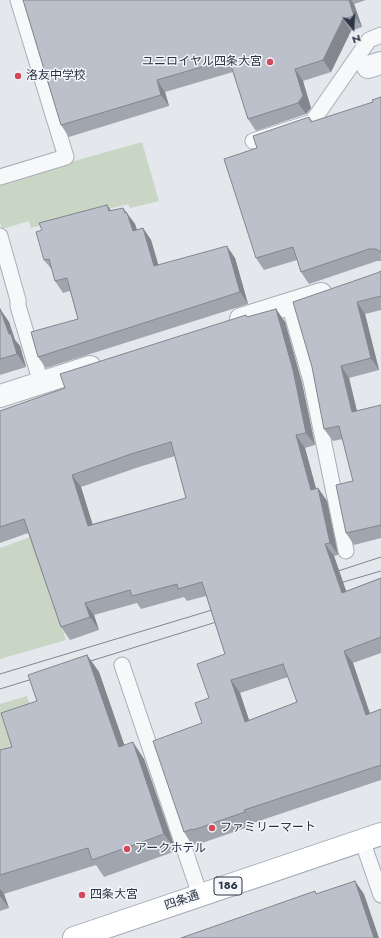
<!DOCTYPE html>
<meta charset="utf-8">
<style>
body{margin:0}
#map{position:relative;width:381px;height:938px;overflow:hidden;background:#e4e7ec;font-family:Jost,sans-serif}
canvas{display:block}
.north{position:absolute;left:333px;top:8px;width:40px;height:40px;-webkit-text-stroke:3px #f4f6f9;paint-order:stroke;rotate:162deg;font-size:11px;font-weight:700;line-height:16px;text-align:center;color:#2b3445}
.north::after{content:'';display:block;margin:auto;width:14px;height:18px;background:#2b3445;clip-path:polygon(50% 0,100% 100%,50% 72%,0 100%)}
</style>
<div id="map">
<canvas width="381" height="938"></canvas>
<div class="north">N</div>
</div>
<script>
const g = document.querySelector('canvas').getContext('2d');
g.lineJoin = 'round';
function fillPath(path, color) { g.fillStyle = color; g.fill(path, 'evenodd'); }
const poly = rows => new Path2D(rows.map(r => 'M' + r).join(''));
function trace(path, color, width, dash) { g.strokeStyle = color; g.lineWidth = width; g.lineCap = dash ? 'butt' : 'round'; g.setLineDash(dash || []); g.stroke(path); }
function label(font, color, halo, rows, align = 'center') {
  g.font = font + ' Jost,"Noto Sans JP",sans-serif'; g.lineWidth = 3; g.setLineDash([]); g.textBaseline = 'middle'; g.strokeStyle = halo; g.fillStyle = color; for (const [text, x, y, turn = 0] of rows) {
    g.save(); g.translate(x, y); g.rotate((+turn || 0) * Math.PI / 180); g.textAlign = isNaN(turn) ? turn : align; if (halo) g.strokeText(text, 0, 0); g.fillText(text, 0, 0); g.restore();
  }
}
fillPath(poly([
 [142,142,159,201,130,208,128,204,31,228,29,221,2,229,0,223,0,182],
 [30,537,66,640,0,659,0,548],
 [27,696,34,718,20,759,0,765,0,704]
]), '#c9d6c5');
const lane = poly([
 [253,141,312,122,369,40,381,35],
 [0,177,66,157,18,0],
 [0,236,18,300,18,306,41,383],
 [289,304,311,381,346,551],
 [122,665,200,895],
 [362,840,381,895]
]);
const street = poly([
 [368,67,381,63],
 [241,319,321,294],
 [0,396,90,367]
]);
const primary = poly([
 [74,938,381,834]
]);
trace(lane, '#a9aeb7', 17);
trace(street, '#a9aeb7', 24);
trace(primary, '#a3abb8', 24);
trace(lane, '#f7f8fa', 15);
trace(street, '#f7f8fa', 22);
trace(primary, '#fff', 22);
trace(poly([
 [329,574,381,557],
 [333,585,381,571],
 [81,664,226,619],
 [0,674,222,607],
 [0,689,39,677]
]), '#7d8696', 1);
fillPath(poly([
 [23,0,366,0,354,4,362,27,351,31,331,72,303,81,311,108,306,114,256,131,248,119,233,72,165,92,169,106,69,137,61,125],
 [381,97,381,261,377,261,309,284,301,272,297,260,264,270,256,258,257,148,309,117,313,122,373,102],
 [123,208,135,224,137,230,143,228,151,240,158,265,235,258,248,304,46,368,38,357,78,319,70,291,63,293,55,281,53,271,44,260,111,211],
 [381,271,381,310,365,314,379,370,349,378,357,411,381,405,381,538,354,545,346,533,353,481,343,439,333,441,324,429,312,367,377,273],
 [0,309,9,322,15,340,20,346,26,367,0,375],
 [276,309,285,322,302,383,315,445,305,448,316,489,318,488,327,501,338,555,334,556,346,591,381,578,381,653,353,663,370,713,381,709,381,780,253,823,254,825,202,843,201,842,192,845,184,832,202,723,209,698,225,654,206,596,187,601,184,597,141,609,137,603,94,615,99,630,70,640,61,627,28,533,0,543,0,411,65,388,247,317],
 [175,456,186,498,92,524,81,487,139,467],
 [288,677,297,702,249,720,240,693],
 [87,655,99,672,124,745,144,759,176,851,104,877,96,865,4,894,9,908,0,911,0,750,12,747,37,701]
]), '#a1a5ae');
fillPath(poly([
 [349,0,351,0,354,4,362,27,354,16],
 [343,19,351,31,331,72,323,60],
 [295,69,303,81,311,108,306,114,298,103],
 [157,80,165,92,169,106,161,95],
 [107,205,115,216,109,211],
 [123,208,135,224,141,242,133,231,125,213],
 [143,228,151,240,162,277,154,266],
 [227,246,235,258,248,304,240,292],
 [357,302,365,314,379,370,371,358],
 [0,309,9,322,15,340,20,346,26,367,17,354,9,334],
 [276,309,285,322,302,383,315,445,306,433],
 [341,366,349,378,360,424,352,412],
 [296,435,305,448,320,503,311,490],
 [72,475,81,487,97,538,88,526],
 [318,488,327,501,338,555,330,543],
 [325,544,334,556,351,605,342,593],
 [85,603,94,615,99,630,90,617],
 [344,651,353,663,374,727,366,715],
 [87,655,99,672,131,764,119,747],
 [231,680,240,693,254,735,245,722],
 [133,742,144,759,176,851,164,834],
 [244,810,253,823,254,825,245,812],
 [355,881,364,894,379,938,374,938],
 [0,889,4,894,9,908,0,896]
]), '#83868d');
const building = poly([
 [23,0,349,0,354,16,343,19,323,60,295,69,303,96,298,103,248,119,229,59,157,80,161,95,61,125,23,0],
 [381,97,381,252,376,249,369,249,301,272,293,247,256,258,224,159,257,148,253,136,309,117,311,122,373,102,372,100,381,97],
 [107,205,109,211,123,208,125,213,127,213,133,231,143,228,154,266,227,246,240,292,38,357,31,332,78,319,67,278,55,281,49,259,44,260,36,232,42,230,39,223,107,205],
 [381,271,381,296,357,302,371,358,341,366,352,412,381,405,381,525,346,533,336,485,353,481,339,426,324,429,312,367,293,302,377,273,381,271],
 [0,309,9,334,11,334,17,354,0,359,0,309],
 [276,309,293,370,306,433,296,435,311,490,318,488,330,543,325,544,342,593,381,578,381,637,344,651,366,715,381,709,381,765,244,810,245,812,193,830,192,829,184,832,153,741,202,723,195,703,209,698,197,664,225,654,202,582,178,589,177,584,132,596,130,590,85,603,90,617,61,627,24,519,0,527,0,411,65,388,60,374,246,315,247,317,276,309],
 [171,442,186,498,88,526,72,475,131,454,171,442],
 [283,664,297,702,245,722,231,680,283,664],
 [87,655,119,747,133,742,164,834,92,860,88,848,0,875,0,750,12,747,1,713,37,701,28,675,87,655],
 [355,881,374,938,181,938,315,891,316,894,355,881]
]);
fillPath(building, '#bbc0ca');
trace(building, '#83868d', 1);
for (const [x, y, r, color] of [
 [270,62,4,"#d1495b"],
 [18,76,4,"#d1495b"],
 [212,828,4,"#d1495b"],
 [127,849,4,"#d1495b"],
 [82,895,4,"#d1495b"]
]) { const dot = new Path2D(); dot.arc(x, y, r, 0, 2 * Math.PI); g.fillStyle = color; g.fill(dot); trace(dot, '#f4f6f9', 1.5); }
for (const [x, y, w] of [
 [228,886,28]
]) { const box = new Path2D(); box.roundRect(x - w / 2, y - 9, w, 18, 3); g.fillStyle = '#f4f6f9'; g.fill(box); trace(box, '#2b3445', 1); }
label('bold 11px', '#2b3445', null, [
 ["186",228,886]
]);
label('12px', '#2b3445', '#f4f6f9', [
 ["ユニロイヤル四条大宮",262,62,"right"],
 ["洛友中学校",26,76],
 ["ファミリーマート",220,828],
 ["アークホテル",135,849],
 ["四条大宮",90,895]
], 'left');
label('12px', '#2b3445', '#f4f6f9', [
 ["四条通",182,901,-19]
]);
</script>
